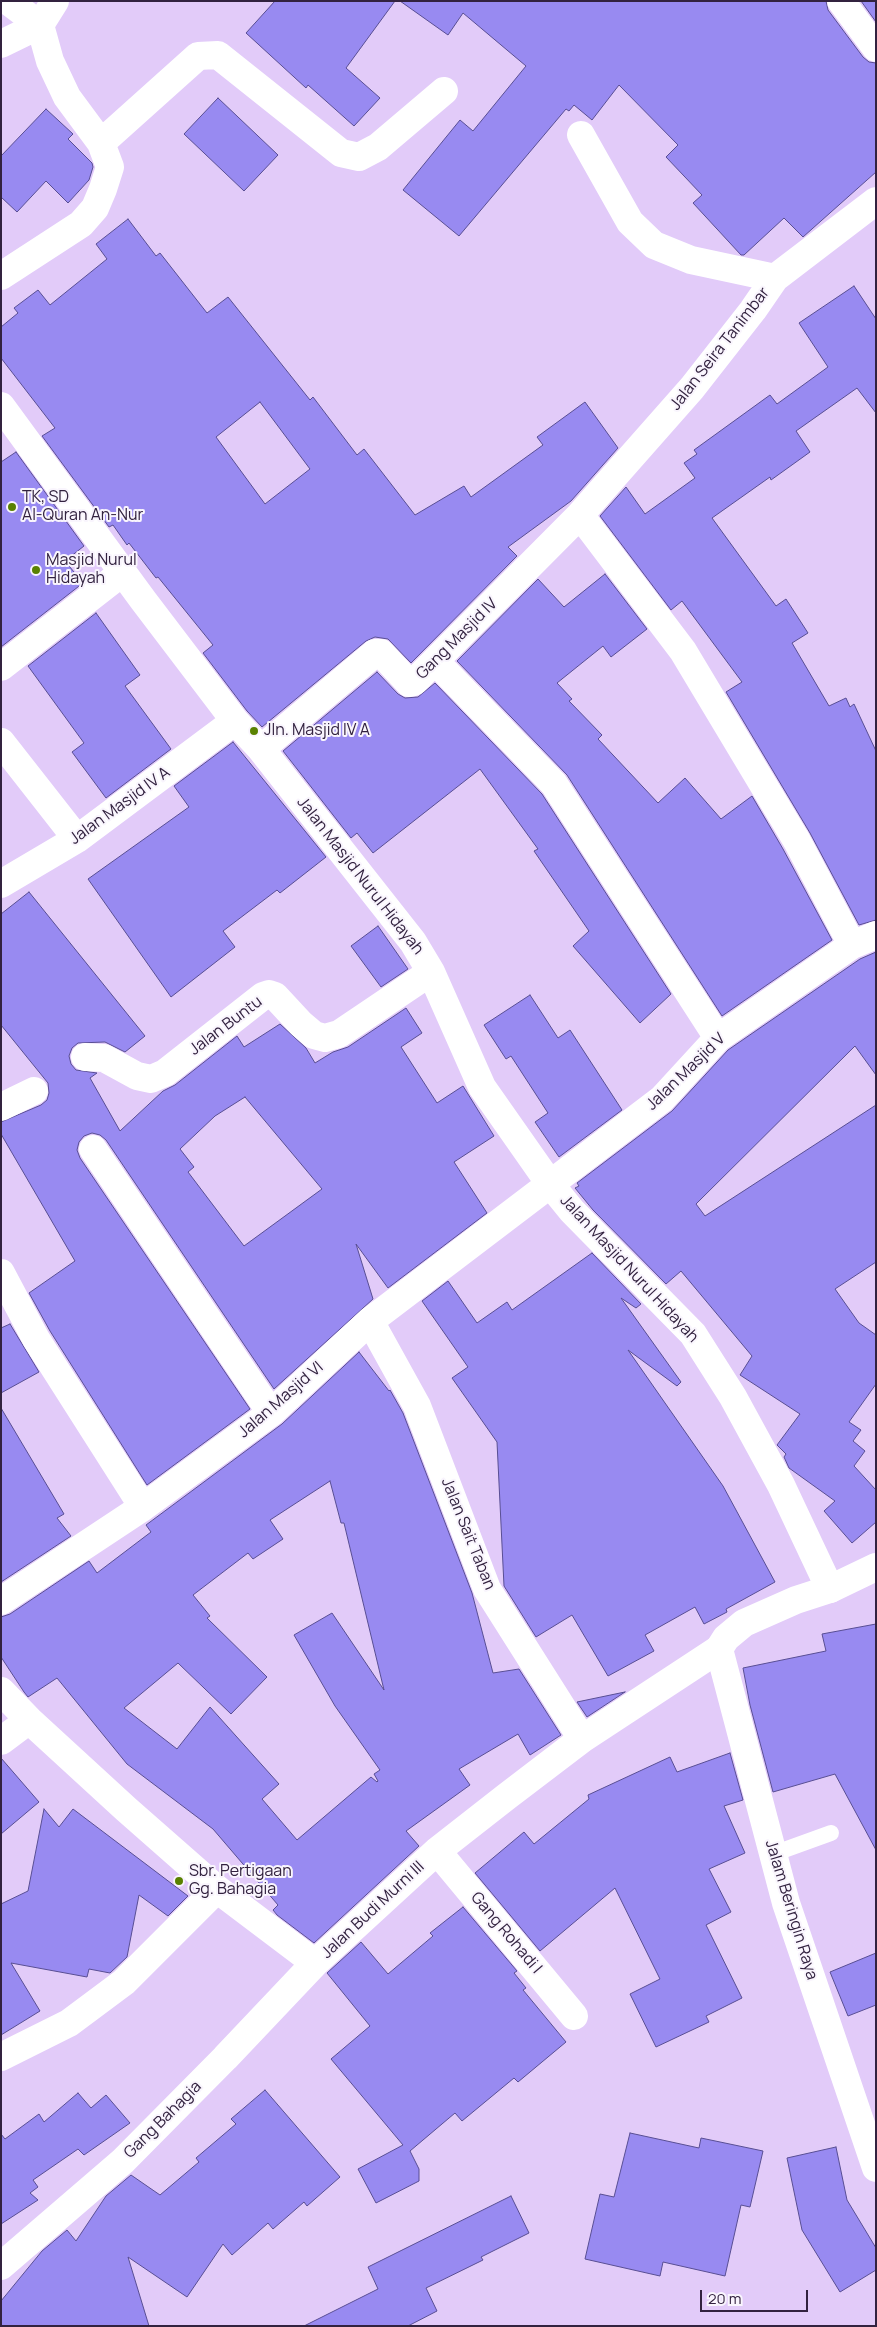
<!DOCTYPE html>
<style>
body{margin:0}
#map{position:relative;width:877px;height:2327px;overflow:hidden;background:#e2cbf9;font-family:Manrope,sans-serif}
canvas{display:block}
.frame{position:absolute;inset:0;border:2px solid #32223f;pointer-events:none}
.scale{position:absolute;left:700px;top:2290px;width:108px;height:22px;box-sizing:border-box;border:2px solid #32223f;border-top:0;padding-left:6px;font-size:15px;line-height:18px;white-space:nowrap;color:#32223f;-webkit-text-stroke:4px #f9f5fd;paint-order:stroke}
</style>
<div id="map">
<canvas width="877" height="2327"></canvas>
<div class="frame"></div>
<div class="scale">20 m</div>
</div>
<script>
const g = document.querySelector('canvas').getContext('2d');
g.lineJoin = 'round';
function fillPath(path, color) { g.fillStyle = color; g.fill(path, 'evenodd'); }
const poly = rows => new Path2D(rows.map(r => 'M' + r).join(''));
function trace(path, color, width, dash) { g.strokeStyle = color; g.lineWidth = width; g.lineCap = dash ? 'butt' : 'round'; g.setLineDash(dash || []); g.stroke(path); }
function label(font, color, halo, rows, align = 'center') {
  g.font = font + ' Manrope,sans-serif'; g.lineWidth = 4; g.setLineDash([]); g.textBaseline = 'middle'; g.strokeStyle = halo; g.fillStyle = color; for (const [text, x, y, turn = 0] of rows) {
    g.save(); g.translate(x, y); g.rotate((+turn || 0) * Math.PI / 180); g.textAlign = isNaN(turn) ? turn : align; if (halo) g.strokeText(text, 0, 0); g.fillText(text, 0, 0); g.restore();
  }
}
const building = poly([
 [275,1,395,1,346,68,380,98,354,126,308,85,306,88,246,33,275,1],
 [400,1,826,1,828,10,863,57,869,62,876,63,876,172,803,237,784,218,744,255,741,255,693,203,702,195,666,157,678,145,619,85,592,120,574,105,569,111,566,109,459,236,403,190,460,120,473,131,526,66,463,13,448,35,400,1],
 [861,1,876,1,876,22,861,1],
 [218,98,278,155,244,191,184,134,218,98],
 [46,109,73,134,68,139,92,163,93,167,89,180,68,203,46,181,17,212,1,197,1,156,46,109],
 [128,219,156,256,160,253,207,313,228,297,310,400,313,397,357,455,364,449,415,515,464,486,471,497,543,445,537,437,585,402,618,448,571,501,508,547,517,556,411,663,388,639,375,637,366,641,262,727,247,711,203,653,213,645,158,577,156,578,129,543,127,545,113,525,109,527,42,436,55,428,1,358,1,327,18,313,14,308,38,290,50,305,107,259,96,244,128,219],
 [260,402,310,469,265,504,216,437,260,402],
 [854,286,876,319,876,413,857,388,796,431,810,452,771,480,770,477,712,518,776,606,786,599,808,633,792,643,829,706,846,698,850,707,854,704,876,751,876,920,859,925,810,833,726,692,742,682,682,601,671,610,600,516,626,487,645,514,695,478,684,463,697,454,694,450,770,395,777,404,828,367,799,323,854,286],
 [16,452,84,546,65,561,83,583,1,647,1,462,16,452],
 [605,574,647,629,611,657,603,646,557,683,572,699,569,701,602,735,598,739,658,803,685,778,721,819,752,796,783,849,832,940,722,1016,567,775,457,661,538,579,564,607,605,574],
 [96,613,140,675,125,686,171,749,106,798,72,752,84,743,28,666,96,613],
 [377,672,398,694,405,698,418,697,435,683,542,794,671,994,640,1023,573,946,589,931,534,851,538,849,480,769,373,853,357,833,351,838,283,751,377,672],
 [233,742,326,857,280,893,277,890,223,931,235,947,171,997,88,879,189,807,174,786,233,742],
 [29,892,145,1036,125,1052,105,1042,78,1043,72,1048,69,1056,71,1064,76,1070,97,1073,90,1078,120,1131,163,1091,175,1085,237,1036,244,1047,280,1024,306,1048,315,1063,333,1052,348,1047,406,1008,422,1033,401,1047,437,1103,463,1086,494,1136,454,1162,487,1213,388,1288,356,1244,373,1299,274,1389,106,1140,100,1135,92,1133,84,1136,79,1142,77,1150,80,1158,250,1409,147,1485,50,1331,29,1293,75,1261,1,1134,1,1122,41,1105,47,1100,49,1093,48,1083,1,1025,1,914,29,892],
 [245,1097,322,1189,244,1246,188,1172,194,1167,180,1149,215,1116,245,1097],
 [378,926,408,969,381,987,351,946,378,926],
 [876,952,876,1075,855,1046,696,1204,705,1216,876,1105,876,1262,835,1289,859,1323,876,1335,876,1384,849,1422,861,1430,853,1441,865,1451,854,1466,876,1490,876,1522,852,1543,824,1511,835,1501,789,1468,784,1457,786,1454,777,1445,800,1414,740,1375,752,1356,681,1271,666,1284,593,1210,575,1188,579,1186,577,1183,672,1111,728,1050,860,959,876,952],
 [530,995,558,1038,570,1030,622,1110,559,1157,535,1122,548,1113,511,1056,506,1059,484,1025,530,995],
 [592,1253,641,1304,636,1308,621,1298,681,1382,677,1386,628,1350,723,1486,775,1582,726,1609,727,1612,704,1624,695,1607,645,1635,654,1651,608,1676,572,1615,536,1637,504,1586,497,1442,452,1378,468,1367,422,1301,448,1281,477,1323,507,1302,512,1310,592,1253],
 [10,1324,39,1372,1,1393,1,1328,10,1324],
 [359,1352,389,1391,390,1390,403,1413,472,1593,493,1673,519,1669,561,1735,530,1755,518,1734,459,1769,470,1785,406,1831,419,1846,314,1943,277,1915,273,1910,278,1905,213,1829,127,1764,57,1678,28,1697,24,1692,1,1657,1,1617,10,1614,89,1561,97,1573,151,1532,146,1525,282,1424,359,1352],
 [330,1481,341,1523,344,1523,384,1690,332,1613,294,1635,335,1706,380,1770,374,1774,378,1781,377,1782,371,1777,297,1840,262,1799,279,1784,210,1707,177,1749,124,1708,178,1663,231,1714,267,1677,207,1618,210,1616,193,1595,248,1553,253,1559,283,1539,270,1520,330,1481],
 [1,1408,64,1514,57,1518,71,1536,1,1582,1,1408],
 [876,1624,876,1850,835,1774,773,1792,750,1705,743,1668,826,1651,822,1634,876,1624],
 [625,1692,587,1717,577,1702,625,1692],
 [730,1753,743,1800,724,1806,745,1853,709,1869,731,1912,706,1925,742,1998,706,2016,709,2022,656,2047,630,1994,660,1979,615,1888,540,1951,475,1873,524,1832,534,1844,589,1799,588,1795,670,1757,677,1772,730,1753],
 [1,1758,39,1802,1,1834,1,1758],
 [44,1809,59,1827,73,1809,188,1896,168,1916,139,1895,127,1957,110,1973,89,1969,87,1977,11,1963,40,2011,1,2035,1,1904,28,1891,44,1809],
 [463,1907,517,1971,514,1973,526,1988,523,1990,566,2042,518,2082,514,2078,462,2121,455,2113,410,2151,419,2169,419,2181,376,2203,358,2169,403,2145,331,2059,370,2026,327,1973,361,1942,388,1974,433,1936,430,1933,463,1907],
 [876,1953,876,2005,848,2016,830,1972,876,1953],
 [265,2090,340,2177,307,2206,304,2202,273,2229,268,2223,232,2255,223,2244,187,2297,128,2257,149,2326,1,2326,1,2301,42,2251,67,2230,76,2241,106,2196,131,2175,160,2195,199,2162,196,2158,236,2124,231,2119,265,2090],
 [78,2093,91,2108,106,2095,130,2123,84,2155,78,2149,33,2180,38,2187,30,2193,38,2200,1,2224,1,2134,5,2139,39,2114,44,2122,78,2093],
 [630,2133,699,2148,701,2138,763,2151,750,2207,741,2205,725,2276,663,2262,660,2276,585,2259,600,2194,614,2197,630,2133],
 [836,2147,847,2200,876,2248,876,2270,840,2292,802,2230,787,2158,836,2147],
 [511,2196,529,2233,481,2257,483,2260,426,2288,437,2311,408,2326,304,2326,378,2289,368,2267,511,2196]
]);
fillPath(building, '#988af1');
trace(building, '#584e93', 1);
trace(poly([
 [774,1860,784,1850,831,1833]
]), '#fff', 16);
trace(poly([
 [841,1,876,48],
 [1,44,40,25,8,1],
 [581,135,630,222,654,245,691,260,775,278],
 [101,143,198,56,218,55,341,153,359,157,378,147,444,91],
 [1,276,81,224,95,208,103,189,110,167,101,143,67,97,50,61,40,25,55,1],
 [1,406,143,600,235,721,261,749,413,942,431,972,482,1087,550,1184,572,1211,693,1334,733,1397,781,1485,830,1589],
 [580,515,683,651,797,841,852,945],
 [435,661,554,784,718,1038],
 [1,667,123,572],
 [1,742,77,839],
 [261,749,375,653,381,653,409,683,414,682,580,515,692,388,753,310,775,278,876,201],
 [1,884,77,839,235,721],
 [85,1057,104,1058,137,1076,151,1079,165,1073,263,996,269,994,275,996,301,1024,314,1035,325,1038,339,1034,431,972],
 [1,1107,34,1091],
 [93,1149,271,1413],
 [1,1273,36,1339,143,1507],
 [370,1321,417,1406,487,1589,582,1739],
 [1,1601,143,1507,271,1413,370,1321,662,1099,718,1038,852,945,876,935],
 [1,1691,29,1720,126,1809,217,1889,315,1963,437,1851,506,1797,582,1739,719,1649],
 [1,1741,29,1720],
 [437,1851,574,2016],
 [1,2057,69,2023,124,1982,217,1889],
 [1,2266,123,2161,225,2058,315,1963]
]), '#fff', 28);
trace(poly([
 [876,1567,830,1589,796,1600,744,1623,726,1638,719,1649,786,1903,876,2168]
]), '#fff', 28);
for (const [x, y, r, color] of [
 [12,507,5,"#598101"],
 [36,570,5,"#598101"],
 [254,731,5,"#598101"],
 [179,1881,5,"#598101"]
]) { const dot = new Path2D(); dot.arc(x, y, r, 0, 2 * Math.PI); g.fillStyle = color; g.fill(dot); trace(dot, '#f9f5fd', 2); }
label('16px', '#32223f', '#f9f5fd', [
 ["Jalan Seira Tanimbar",720,349,-52],
 ["Gang Masjid IV",457,639,-45],
 ["Jalan Masjid IV A",120,806,-36],
 ["Jalan Masjid Nurul Hidayah",360,876,52],
 ["Jalan Buntu",226,1026,-37],
 ["Jalan Masjid V",686,1072,-44],
 ["Jalan Masjid Nurul Hidayah",629,1269,47],
 ["Jalan Masjid VI",281,1400,-41],
 ["Jalan Sait Taban",468,1534,68],
 ["Jalan Budi Murni III",373,1910,-43],
 ["Jalam Beringin Raya",791,1910,73],
 ["Gang Rohadi I",506,1933,50],
 ["Gang Bahagia",163,2120,-45]
]);
label('16px', '#32223f', '#f9f5fd', [
 ["TK, SD",22,498],
 ["Al-Quran An-Nur",22,516],
 ["Masjid Nurul",46,561],
 ["Hidayah",46,579],
 ["Jln. Masjid IV A",264,731],
 ["Sbr. Pertigaan",189,1872],
 ["Gg. Bahagia",189,1890]
], 'left');
</script>
